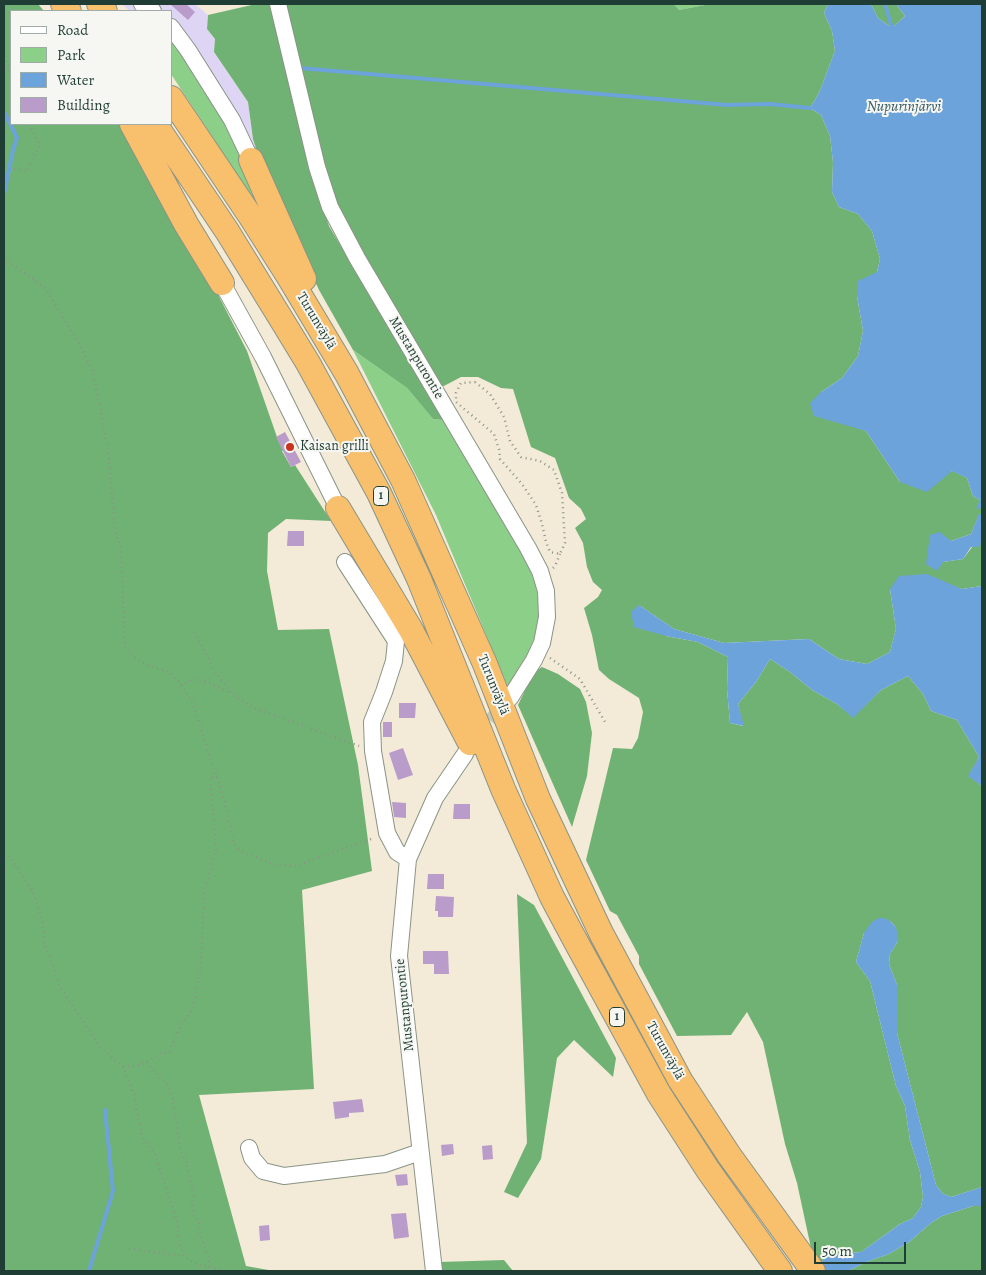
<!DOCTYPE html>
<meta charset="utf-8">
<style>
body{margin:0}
#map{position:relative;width:986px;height:1275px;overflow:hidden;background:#f3ead8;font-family:Alegreya,serif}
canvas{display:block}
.frame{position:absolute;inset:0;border:5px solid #1f3d34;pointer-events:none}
.legend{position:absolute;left:10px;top:10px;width:162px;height:115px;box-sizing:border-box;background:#f6f6f2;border:1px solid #a0aca6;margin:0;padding:6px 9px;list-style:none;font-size:15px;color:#1f3d34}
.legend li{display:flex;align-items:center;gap:10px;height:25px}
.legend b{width:25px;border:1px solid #a0aca6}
.scale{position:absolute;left:814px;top:1242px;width:92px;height:22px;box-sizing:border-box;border:2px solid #1f3d34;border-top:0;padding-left:6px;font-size:15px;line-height:18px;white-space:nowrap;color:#1f3d34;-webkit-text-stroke:4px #f6f6f2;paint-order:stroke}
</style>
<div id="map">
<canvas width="986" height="1275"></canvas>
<div class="frame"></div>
<ul class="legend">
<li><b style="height:6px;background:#fff"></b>Road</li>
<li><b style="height:14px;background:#8bcf88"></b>Park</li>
<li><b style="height:14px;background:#6ba3da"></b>Water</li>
<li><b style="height:14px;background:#b99cc9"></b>Building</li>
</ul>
<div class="scale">50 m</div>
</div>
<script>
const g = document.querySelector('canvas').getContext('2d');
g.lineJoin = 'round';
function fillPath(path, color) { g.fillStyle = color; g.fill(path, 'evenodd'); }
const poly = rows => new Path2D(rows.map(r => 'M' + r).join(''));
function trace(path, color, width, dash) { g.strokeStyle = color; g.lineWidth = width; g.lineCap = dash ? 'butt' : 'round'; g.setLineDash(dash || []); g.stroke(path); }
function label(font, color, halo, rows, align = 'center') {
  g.font = font + ' Alegreya,serif'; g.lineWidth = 4; g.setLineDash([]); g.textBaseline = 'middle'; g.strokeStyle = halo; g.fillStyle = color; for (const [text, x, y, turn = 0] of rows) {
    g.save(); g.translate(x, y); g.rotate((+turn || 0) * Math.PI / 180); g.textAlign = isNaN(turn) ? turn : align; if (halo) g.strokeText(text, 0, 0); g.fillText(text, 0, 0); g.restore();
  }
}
fillPath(poly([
 [122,4,195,4,208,15,207,29,215,39,214,52,248,102,253,139,259,157,171,38,171,11,130,11]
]), '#ded5f5');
fillPath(poly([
 [674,4,710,4,679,10],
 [171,38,232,132,277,235,171,74],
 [353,350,407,388,433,419,443,420,525,558,536,585,539,606,537,631,525,664,508,687,436,515]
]), '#8bcf88');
fillPath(poly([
 [4,4,38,4,44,11,11,11,11,124,121,124,191,242,247,351,277,437,284,450,282,451,291,467,295,465,331,521,286,519,268,533,267,571,278,630,329,629,358,765,372,871,302,890,314,1089,199,1095,246,1266,274,1271,4,1271],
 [256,4,272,4,316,188,329,226,443,420,433,419,407,388,353,350,319,290,259,158,253,139,248,102,214,52,215,39,207,29,208,15],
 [286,4,674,4,679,10,710,4,828,4,824,13,832,31,835,51,819,93,810,108,821,115,830,136,833,162,832,192,839,207,858,214,872,231,880,259,877,272,857,296,863,331,858,356,842,378,821,392,847,424,866,431,900,482,953,471,967,478,973,496,980,500,981,508,982,505,982,514,979,515,971,534,951,541,943,562,963,559,982,534,982,586,962,589,947,584,890,589,896,629,890,652,867,664,839,659,809,639,724,643,674,629,639,605,666,636,698,642,728,657,727,689,730,723,743,726,738,704,756,682,770,659,790,672,812,690,837,704,853,717,881,690,908,676,923,694,931,711,957,720,979,757,969,776,982,786,982,1187,951,1197,942,1193,936,1185,897,1033,897,985,889,964,890,954,898,941,895,926,890,921,864,933,856,962,870,981,896,1086,905,1106,910,1140,920,1172,923,1197,921,1207,913,1218,900,1224,861,1252,830,1255,823,1260,822,1263,811,1248,797,1183,785,1144,763,1042,747,1012,731,1035,677,1036,639,964,639,956,617,915,610,911,586,860,613,748,632,749,638,738,643,712,639,698,609,679,599,670,592,635,584,608,598,597,602,590,593,582,587,567,583,543,575,528,586,519,581,509,569,498,555,458,531,447,513,389,501,388,478,377,461,377,442,387,346,224,334,199,320,155],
 [871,4,896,4,905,16,892,28,878,18],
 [542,667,558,674,580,689,586,702,592,733,587,776,572,827,518,705,534,672],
 [517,894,534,905,616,1058,613,1077,574,1040,557,1058,541,1159,518,1198,504,1192,527,1143],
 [973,1206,982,1206,982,1271,848,1271,866,1262,889,1254,909,1242,931,1223,942,1216],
 [504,1260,513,1271,441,1271,440,1262]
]), '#70b274');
fillPath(poly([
 [828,4,871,4,878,18,892,28,905,16,896,4,982,4,982,505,981,508,976,509,980,500,973,496,967,478,952,471,927,492,900,482,866,431,814,416,810,403,821,392,842,378,858,356,863,331,857,296,858,281,877,272,880,259,872,231,858,214,839,207,832,192,833,162,830,136,821,115,810,108,819,93,835,51,832,31,824,13],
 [979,514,982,514,982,534,980,547,971,547,963,559,943,562,937,571,926,564,930,535,940,532,951,541,971,534],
 [927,574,962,589,982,586,982,786,968,776,979,757,957,720,931,711,923,694,908,676,881,690,853,718,837,704,812,690,790,672,770,659,756,682,738,704,744,726,730,723,727,689,728,657,698,642,666,636,634,627,631,612,639,605,674,629,724,643,809,639,839,659,867,664,890,652,896,629,890,589,899,576],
 [879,918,884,918,890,921,895,926,898,933,898,941,890,954,889,964,897,985,897,1033,936,1185,942,1193,951,1197,982,1187,982,1206,973,1206,942,1216,931,1223,909,1242,889,1254,866,1262,848,1271,818,1271,823,1260,830,1255,861,1252,900,1224,913,1218,921,1207,923,1197,920,1172,910,1140,905,1106,896,1086,870,981,856,962,864,933,872,922]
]), '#6ba3da');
trace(poly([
 [885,4,892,28],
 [300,68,727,105,770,104,810,108],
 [4,112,17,138,13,150,4,194],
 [89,1271,113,1191,105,1110]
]), '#6ba3da', 4);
fillPath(poly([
 [170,4,186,4,195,12,188,20],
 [285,432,301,462,291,467,276,437],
 [288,531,304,531,304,546,287,546],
 [399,703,416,703,415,718,399,718],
 [383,722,392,722,392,737,383,737],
 [403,748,413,775,398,780,389,753],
 [392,802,406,803,406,818,394,817],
 [454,804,470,804,470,819,453,819],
 [428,874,444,874,444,889,427,889],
 [436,896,454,897,453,917,438,917,438,911,435,911],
 [423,951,448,951,449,974,434,974,434,964,423,964],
 [362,1099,364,1112,349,1113,349,1117,335,1119,333,1102],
 [453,1144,454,1154,442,1156,441,1145],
 [492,1145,493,1159,483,1160,482,1146],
 [407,1174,408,1185,397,1186,395,1175],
 [406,1213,409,1237,394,1239,391,1214],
 [269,1225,270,1240,260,1241,259,1226]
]), '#b99cc9');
trace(poly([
 [476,740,508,701]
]), '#c9c7b7', 16, [16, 8]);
const minor = poly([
 [142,4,153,11],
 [278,4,317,167,330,207,357,258,528,548,540,571,546,591,547,617,542,643,534,660,510,698],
 [171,27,188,50,232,120,251,160],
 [222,283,263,357,338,508],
 [345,562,396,641,394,661,384,692,372,722,373,751,387,833,397,852,408,859],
 [249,1148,252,1158,263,1171,284,1176,385,1164,420,1152],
 [434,1271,399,956,408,859,435,798,465,754]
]);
const highway = poly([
 [63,4,69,11],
 [99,4,105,11],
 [171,98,251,217,289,277,347,374,403,480,485,664,538,799,601,933,680,1080,729,1155,813,1271],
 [132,124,186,224,222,283],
 [155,124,227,231,283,322,308,363,379,493,419,579,503,789,552,897,575,940,659,1094,708,1170,780,1271],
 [251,160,304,279],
 [338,508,411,630,470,743]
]);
trace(minor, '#899486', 18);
trace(highway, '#899486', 26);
trace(poly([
 [4,51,11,78],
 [4,168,27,171,40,145,28,124],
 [4,258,46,289,81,347,93,372,108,449,115,530,121,549,125,648,134,657,143,663,169,672,181,685,192,701,225,802,234,844,244,853,273,864,295,866,374,838],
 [475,382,490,394,504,417,510,441,521,457,540,461,554,470,562,493,565,543,560,554,550,552,546,542,542,524,536,505,522,484,500,459,499,449,494,434,456,402,456,393,461,383,475,382],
 [553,568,555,566,560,554],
 [194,632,214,670,232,694,254,708,359,746],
 [550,658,580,679,605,722],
 [181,685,194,679,209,683,231,693],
 [4,853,10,858,32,890,42,919,45,945,60,987,101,1048,123,1067,134,1095,142,1137,154,1152,178,1224,178,1238,184,1256,198,1265,228,1271],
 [147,1062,158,1076,168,1085,173,1101,181,1151,187,1163,193,1191,192,1213,199,1221,200,1233,209,1259,209,1271],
 [123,1067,136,1066,147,1062,159,1054,170,1051,180,1026,189,1015,195,1000,201,965,204,892,216,850,210,777,217,776],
 [129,1249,184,1256]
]), '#899486', 2.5, [1, 4]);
trace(minor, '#fff', 16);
trace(highway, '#f8bf6c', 24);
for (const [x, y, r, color] of [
 [290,447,5,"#c8321e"]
]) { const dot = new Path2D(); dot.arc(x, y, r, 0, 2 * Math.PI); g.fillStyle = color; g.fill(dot); trace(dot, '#f6f6f2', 2); }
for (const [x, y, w] of [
 [381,496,15],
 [617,1017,15]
]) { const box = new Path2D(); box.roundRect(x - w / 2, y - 9.5, w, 19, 4); g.fillStyle = '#f6f6f2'; g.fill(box); trace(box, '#1f3d34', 1); }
label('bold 12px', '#1f3d34', null, [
 ["1",381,496],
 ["1",617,1017]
]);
label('14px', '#1f3d34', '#f6f6f2', [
 ["Turunväylä",316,321,59],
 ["Mustanpurontie",416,358,59],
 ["Turunväylä",493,685,68],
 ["Mustanpurontie",405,1005,-96],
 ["Turunväylä",665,1051,61]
]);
label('14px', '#1f3d34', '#f6f6f2', [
 ["Kaisan grilli",300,447]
], 'left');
label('italic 15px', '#365c66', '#f6f6f2', [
 ["Nupurinjärvi",904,107]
]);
</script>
